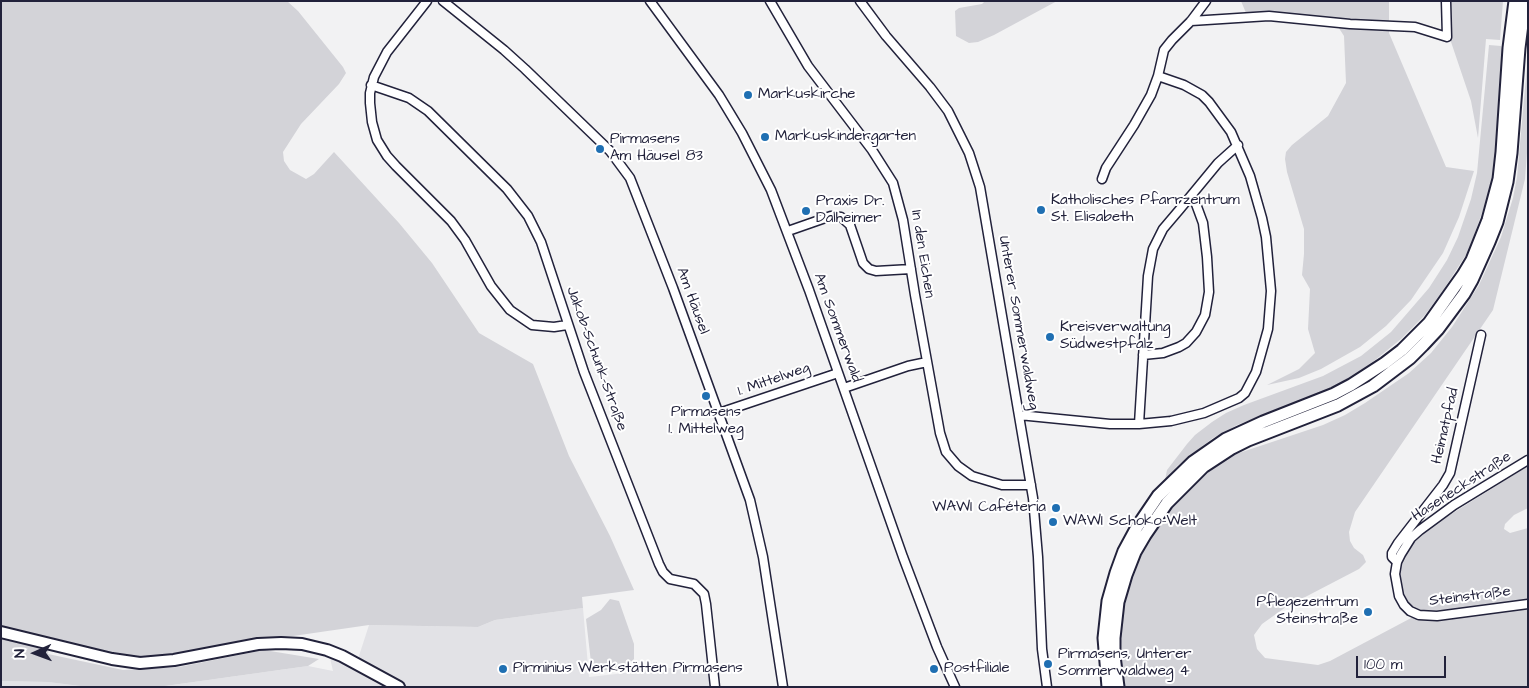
<!DOCTYPE html>
<meta charset="utf-8">
<style>
body{margin:0}
#map{position:relative;width:1529px;height:688px;overflow:hidden;background:#f2f2f3;font-family:"Architects Daughter",sans-serif}
canvas{display:block}
.frame{position:absolute;inset:0;border:2px solid #22223b;pointer-events:none}
.north{position:absolute;left:10px;top:628px;width:50px;height:50px;-webkit-text-stroke:4px #fff;paint-order:stroke;rotate:268deg;font-size:14px;font-weight:700;line-height:20px;text-align:center;color:#22223b}
.north::after{content:'';display:block;margin:auto;width:18px;height:22px;background:#22223b;clip-path:polygon(50% 0,100% 100%,50% 72%,0 100%)}
.scale{position:absolute;left:1356px;top:656px;width:90px;height:22px;box-sizing:border-box;border:2px solid #22223b;border-top:0;padding-left:6px;font-size:15px;line-height:18px;white-space:nowrap;color:#22223b;-webkit-text-stroke:4px #fff;paint-order:stroke}
</style>
<div id="map">
<canvas width="1529" height="688"></canvas>
<div class="frame"></div>
<div class="north">N</div>
<div class="scale">100 m</div>
</div>
<script>
const g = document.querySelector('canvas').getContext('2d');
g.lineJoin = 'round';
function fillPath(path, color) { g.fillStyle = color; g.fill(path, 'evenodd'); }
const poly = rows => new Path2D(rows.map(r => 'M' + r).join(''));
function trace(path, color, width, dash) { g.strokeStyle = color; g.lineWidth = width; g.lineCap = dash ? 'butt' : 'round'; g.setLineDash(dash || []); g.stroke(path); }
function label(font, color, halo, rows, align = 'center') {
  g.font = font + ' "Architects Daughter",sans-serif'; g.lineWidth = 4; g.setLineDash([]); g.textBaseline = 'middle'; g.strokeStyle = halo; g.fillStyle = color; for (const [text, x, y, turn = 0] of rows) {
    g.save(); g.translate(x, y); g.rotate((+turn || 0) * Math.PI / 180); g.textAlign = isNaN(turn) ? turn : align; if (halo) g.strokeText(text, 0, 0); g.fillText(text, 0, 0); g.restore();
  }
}
fillPath(poly([
 [583,608,589,677,707,664,710,687,158,687,308,666,333,671,330,658,358,659,369,625,478,627,495,620],
 [1,681,48,682,88,687,1,687]
]), '#e2e2e6');
fillPath(poly([
 [1,1,287,1,298,11,343,67,346,73,339,84,301,124,283,152,284,161,290,170,306,179,314,174,334,152,399,223,432,263,479,333,533,364,569,456,610,536,634,590,582,597,583,608,495,620,478,627,369,625,293,636,242,640,169,658,124,655,50,642,48,654,123,670,179,667,264,650,319,659,308,666,158,687,88,687,48,682,1,681],
 [985,1,1057,1,994,35,978,42,969,43,956,36,955,11,959,8,982,4],
 [1241,1,1389,1,1389,33,1446,167,1474,171,1459,217,1443,253,1411,300,1386,326,1360,347,1321,369,1299,378,1267,385,1299,369,1315,353,1308,329,1310,289,1302,275,1304,254,1304,229,1287,172,1285,159,1286,152,1292,145,1328,116,1346,83,1344,36,1333,19,1246,13],
 [1447,1,1503,1,1500,40,1486,39,1478,138,1471,101,1449,36],
 [1489,45,1501,46,1502,49,1496,149,1491,187,1469,250,1444,289,1425,315,1401,339,1369,365,1341,383,1308,398,1237,425,1213,438,1177,466,1165,480,1167,470,1187,444,1195,435,1212,422,1226,413,1244,405,1323,376,1361,356,1391,332,1429,288,1447,260,1458,237,1471,199,1477,173],
 [1528,55,1528,140,1525,179,1493,310,1355,512,1349,532,1350,541,1354,548,1363,555,1366,562,1359,569,1286,607,1262,624,1254,635,1257,649,1265,658,1318,665,1330,661,1413,617,1400,586,1398,573,1401,558,1411,546,1429,528,1528,466,1528,508,1514,515,1505,524,1504,529,1510,533,1528,528,1528,687,1125,687,1122,667,1121,636,1122,618,1127,596,1141,555,1157,525,1170,508,1196,483,1227,457,1323,425,1345,415,1365,403,1409,373,1431,353,1452,327,1479,285,1501,237,1513,198,1517,177],
 [610,599,619,601,634,644,634,659,623,669,592,671,586,619,601,610]
]), '#d3d3d8');
const minor = poly([
 [427,1,387,52,374,77,370,93,370,103,372,122,377,140,387,156,396,166,451,221,465,240,491,286,510,310,532,325,554,327,567,325],
 [443,1,504,50,525,69,610,151,630,178,673,288,750,500,763,557,783,687],
 [650,1,719,95,742,133,771,190,809,290,903,557,937,647,955,687],
 [770,1,808,66,872,150,893,183,903,220,915,295,940,433,946,452,958,466,972,476,1002,485,1031,485],
 [860,1,886,36,930,87,948,111,969,153,980,187,1033,498,1038,557,1042,649,1047,687],
 [1191,21,1269,16,1350,24,1415,27,1447,37,1446,1],
 [371,85,409,98,428,111,507,189,528,216,541,242,584,372,659,564,663,572,670,579,694,584,704,594,706,604,715,687],
 [1102,179,1106,168,1134,125,1151,95,1158,76,1164,50,1172,40,1191,21,1206,1],
 [788,231,831,216,841,217,850,225,863,263,869,269,876,271,911,269],
 [1143,355,1163,353,1179,347,1186,343,1196,332,1205,315,1209,292,1207,257,1203,223,1196,204,1190,197],
 [844,388,908,366,927,362],
 [719,413,838,373],
 [1019,415,1110,424,1139,424,1171,421,1204,413,1239,398,1245,393,1256,372,1268,329,1271,291,1266,237,1262,218,1250,176,1231,132,1209,102,1202,95,1184,85,1158,76],
 [1139,424,1148,276,1153,249,1163,229,1180,209,1218,163,1238,145],
 [1528,460,1454,505,1420,530,1411,538,1401,554,1397,562,1395,574,1399,596,1404,605,1410,611,1419,615,1437,616,1528,604],
 [1397,562,1392,557,1392,553,1398,543,1443,485,1450,473,1481,335]
]);
const major = poly([
 [1,632,112,659,140,663,174,660,258,644,281,643,302,644,327,650,342,656,399,687]
]);
const highway = poly([
 [1108,687,1104,638,1108,601,1116,573,1124,551,1137,527,1158,496,1193,462,1226,439,1263,422,1334,394,1351,385,1385,363,1402,350,1429,323,1463,275,1472,260,1488,220,1499,179,1502,152,1509,48,1515,1],
 [1118,687,1114,656,1114,638,1118,602,1126,575,1135,552,1145,535,1167,503,1203,467,1232,448,1248,440,1338,405,1373,386,1410,358,1423,345,1438,329,1464,294,1472,280,1489,242,1497,222,1507,182,1511,153,1519,48,1525,1]
]);
trace(minor, '#22223b', 11);
trace(major, '#22223b', 14);
trace(highway, '#22223b', 15);
trace(minor, '#fff', 8);
trace(major, '#fff', 10);
trace(highway, '#fff', 11);
for (const [x, y, r, color] of [
 [748,95,5,"#1f6fb2"],
 [765,137,5,"#1f6fb2"],
 [600,149,5,"#1f6fb2"],
 [1041,210,5,"#1f6fb2"],
 [806,211,5,"#1f6fb2"],
 [1050,337,5,"#1f6fb2"],
 [706,396,5,"#1f6fb2"],
 [1056,508,5,"#1f6fb2"],
 [1053,522,5,"#1f6fb2"],
 [1368,612,5,"#1f6fb2"],
 [1048,664,5,"#1f6fb2"],
 [503,669,5,"#1f6fb2"],
 [934,669,5,"#1f6fb2"]
]) { const dot = new Path2D(); dot.arc(x, y, r, 0, 2 * Math.PI); g.fillStyle = color; g.fill(dot); trace(dot, '#fff', 2); }
label('15px', '#22223b', '#fff', [
 ["Markuskirche",758,95],
 ["Markuskindergarten",775,137],
 ["Pirmasens",610,140],
 ["Am Häusel 83",610,157],
 ["Katholisches Pfarrzentrum",1051,201],
 ["St. Elisabeth",1051,218],
 ["Praxis Dr.",816,202],
 ["Dalheimer",816,219],
 ["Kreisverwaltung",1060,328],
 ["Südwestpfalz",1060,345],
 ["Pirmasens",706,413,"center"],
 ["1. Mittelweg",706,430,"center"],
 ["WAWI Caféteria",1046,508,"right"],
 ["WAWI Schoko-Welt",1063,522],
 ["Pflegezentrum",1358,603,"right"],
 ["Steinstraße",1358,620,"right"],
 ["Pirmasens, Unterer",1058,655],
 ["Sommerwaldweg 4",1058,672],
 ["Pirminius Werkstätten Pirmasens",513,669],
 ["Postfiliale",944,669]
], 'left');
label('15px', '#22223b', '#fff', [
 ["In den Eichen",922,254,81],
 ["Am Häusel",692,301,70],
 ["Unterer Sommerwaldweg",1018,323,80],
 ["Am Sommerwald",837,328,70],
 ["Jakob-Schunk-Straße",596,359,70],
 ["1. Mittelweg",774,380,-19],
 ["Heimatpfad",1446,426,-77],
 ["Haseneckstraße",1462,487,-33],
 ["Steinstraße",1470,597,-7]
]);
</script>
